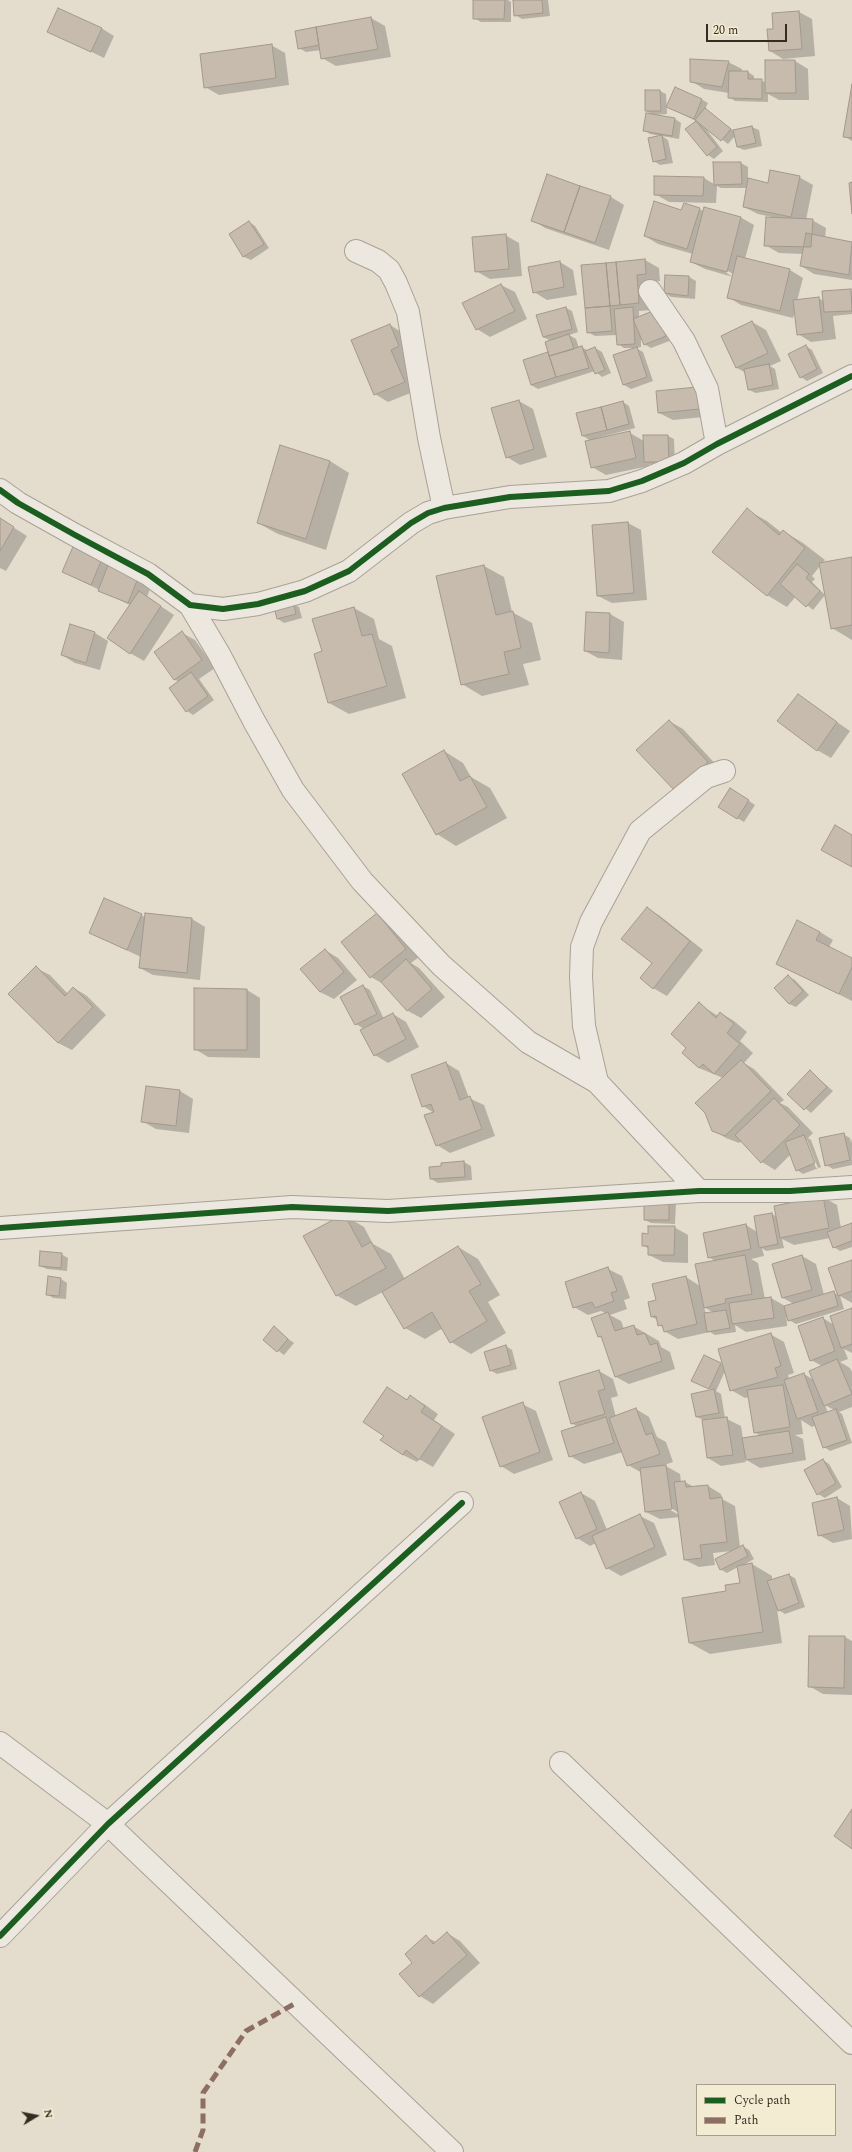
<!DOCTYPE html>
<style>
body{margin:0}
#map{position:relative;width:852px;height:2152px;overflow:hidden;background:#e4dccd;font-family:Spectral,serif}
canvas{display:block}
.legend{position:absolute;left:696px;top:2084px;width:140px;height:52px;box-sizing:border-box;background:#f4ebd3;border:1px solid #a89e8b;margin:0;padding:5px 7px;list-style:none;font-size:12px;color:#372a1e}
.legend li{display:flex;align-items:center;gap:8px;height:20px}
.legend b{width:20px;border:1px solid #a89e8b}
.north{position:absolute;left:16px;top:2096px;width:40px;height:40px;-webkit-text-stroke:3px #f4ebd3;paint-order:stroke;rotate:80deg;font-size:11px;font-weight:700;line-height:16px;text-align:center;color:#372a1e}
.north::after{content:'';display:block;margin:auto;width:14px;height:18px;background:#372a1e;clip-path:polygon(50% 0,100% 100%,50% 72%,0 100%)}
.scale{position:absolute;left:706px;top:24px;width:81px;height:18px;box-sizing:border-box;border:2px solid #372a1e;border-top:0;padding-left:5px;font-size:12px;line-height:14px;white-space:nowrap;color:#372a1e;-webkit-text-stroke:3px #f4ebd3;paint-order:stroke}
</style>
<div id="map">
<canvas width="852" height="2152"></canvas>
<ul class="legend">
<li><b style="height:5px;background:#1b5e20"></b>Cycle path</li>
<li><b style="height:5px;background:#8d6e63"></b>Path</li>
</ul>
<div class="north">N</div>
<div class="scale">20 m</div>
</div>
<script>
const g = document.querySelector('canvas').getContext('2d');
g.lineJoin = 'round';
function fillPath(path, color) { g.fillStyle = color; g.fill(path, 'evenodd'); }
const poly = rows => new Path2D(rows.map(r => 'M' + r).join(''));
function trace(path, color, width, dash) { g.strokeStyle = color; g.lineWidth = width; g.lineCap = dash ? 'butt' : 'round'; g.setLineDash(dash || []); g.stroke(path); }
fillPath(poly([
 [474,0,508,0,511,2,511,22,481,22,474,18],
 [514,0,548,0,550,16,522,19,515,15],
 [799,12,812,19,815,56,783,59,770,51,774,29],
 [371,18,385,26,391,57,336,66,322,58,321,50,306,52,299,48,296,31],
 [101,28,114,36,104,58,49,31],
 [271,45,285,53,289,85,219,95,205,87],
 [795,61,808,69,809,100,779,100,768,94,768,102,735,101,729,97,729,93,704,89,691,81,728,62,742,69,741,72,748,72,754,76,754,80,766,82],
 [852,89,852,141,844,136],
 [660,91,666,94,667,114,653,115,646,111],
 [701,99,708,103,705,109,734,131,752,127,759,130,762,146,744,150,737,147,735,136,728,144,703,125,723,151,714,159,708,155,696,122,702,124,674,110],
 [646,115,675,119,681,123,679,139,662,136,668,140,673,163,660,165,654,161,661,136,650,134,644,130],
 [714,163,741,163,748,167,748,179,769,184,799,177,813,185,806,220,812,220,826,228,825,238,852,243,852,280,814,274,801,266,803,254,779,253,765,245,772,217,758,214,744,207,748,188,721,188,717,186,716,203,669,202,655,194,704,178,714,184],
 [611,197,624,205,609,250,545,228,532,220],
 [699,209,704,211,740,217,754,225,745,259,790,270,803,278,797,301,818,298,824,301,852,291,852,314,833,316,836,339,811,342,798,334,795,311,793,318,741,305,728,297,733,277,705,269,691,262,693,254,658,244,645,236,682,211],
 [723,268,733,274,733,277,722,270],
 [249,222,255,226,269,248,251,260,244,257,230,234],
 [505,235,519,243,522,276,490,279,476,271],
 [645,260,659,268,660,281,650,282,652,310,639,311,639,318,655,311,672,340,651,348,644,344,641,336,641,347,636,348,643,352,653,381,631,389,624,385,614,356,636,348,624,348,618,344,617,335,595,336,588,332,583,266],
 [560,262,573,270,577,295,547,300,534,292],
 [666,276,689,277,696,281,695,299,671,297,665,293],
 [501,285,515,292,527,319,490,337,477,329],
 [566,308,572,311,578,332,569,335,576,339,579,348,582,347,588,351,595,348,602,352,611,373,602,377,595,371,538,389,531,385,549,353,551,341,543,337],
 [752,322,766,330,781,361,770,366,775,369,779,389,756,393,749,390,746,373,737,368,722,336],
 [390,325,403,333,412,354,404,358,418,390,388,402,375,394],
 [806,346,812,350,823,373,807,381,801,377],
 [697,388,713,416,673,420,659,413],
 [519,401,533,409,547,457,520,465,507,457],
 [623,402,629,406,635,428,597,438,598,439,630,433,644,441,668,436,674,439,675,465,652,465,649,464,649,466,606,475,592,467,591,441,583,436,577,414],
 [330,461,349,473,326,550,278,534,258,523],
 [747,510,767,521,782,533,783,531,803,543,825,560,821,564,852,558,852,640,832,628,825,595,813,610,796,596,787,607,767,595,713,552],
 [820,566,825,595,812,582,815,579,812,576],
 [0,519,27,536,6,571,0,568],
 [628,523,641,530,647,600,612,603,598,596],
 [75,543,153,581,147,597,174,615,144,661,130,653,130,605,63,572],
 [484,566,504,577,512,612,532,623,541,660,523,664,529,685,482,696,462,684],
 [293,604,299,607,302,618,284,623,278,619],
 [354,608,374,619,379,639,392,646,406,698,349,714,329,703,323,652],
 [587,613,610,614,624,622,622,660,598,658,585,651],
 [71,626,95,633,108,641,100,670,75,663,62,655],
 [182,633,195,640,215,668,199,679,214,700,193,715,187,711,179,682,175,680,155,652],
 [798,695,850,731,831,758,817,750],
 [669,721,683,729,721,770,690,799],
 [444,751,463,763,471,777,490,788,507,818,456,846,437,834],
 [737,793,755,805,744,822,737,818],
 [105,899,145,917,146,914,192,919,205,927,200,980,153,975,140,968,141,957,90,933],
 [647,908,660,916,703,950,667,996,653,988,653,963],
 [377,914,391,922,419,957,411,963,419,968,445,997,421,1018,408,1011,385,985,371,977],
 [820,932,833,940,829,947,852,959,852,1001,777,963],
 [325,950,338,958,357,980,334,999,320,992],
 [36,968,50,975,68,994,74,988,87,996,106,1015,72,1050,58,1043],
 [788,976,795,980,809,995,796,1007,789,1004],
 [363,986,370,990,384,1019,393,1014,406,1022,419,1047,388,1063,375,1055,364,1029,356,1024],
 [247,990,260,998,260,1058,208,1057,195,1049],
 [699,1004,718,1016,721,1013,734,1021,747,1032,740,1041,753,1053,744,1063,754,1069,784,1100,780,1103,788,1107,813,1133,808,1138,811,1140,821,1167,803,1174,797,1170,791,1154,775,1170,762,1162,742,1141,739,1143,726,1138,713,1130,723,1078,699,1068,683,1053,688,1048],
 [805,1140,807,1140,818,1168,816,1168],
 [446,1063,459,1071,469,1098,484,1105,495,1136,450,1153,437,1145,434,1113,423,1106],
 [810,1071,833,1091,811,1113,788,1094],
 [146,1087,180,1091,193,1099,189,1133,156,1129,142,1121],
 [843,1134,850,1138,851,1143,852,1138,852,1165,833,1169,826,1165],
 [464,1162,471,1166,472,1180,438,1183,431,1179,442,1167,442,1163],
 [823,1197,837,1205,841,1228,852,1224,852,1247,840,1251,834,1247,830,1238,794,1245,782,1239,784,1248,766,1251,762,1248,764,1256,751,1259,758,1263,765,1299,771,1298,785,1306,794,1304,783,1298,802,1256,816,1264,824,1295,833,1292,838,1295,852,1261,852,1303,840,1296,844,1309,796,1324,789,1320,786,1309,787,1326,746,1332,735,1325,736,1332,715,1335,710,1332,678,1339,664,1331,664,1328,659,1325,658,1320,652,1317,657,1301,686,1277,700,1286,715,1261,709,1257,746,1225,757,1232,772,1214,777,1217],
 [704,1307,714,1313,706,1314],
 [669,1199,676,1203,675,1224,651,1223,645,1220],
 [344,1215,364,1227,373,1244,391,1254,405,1279,458,1247,478,1259,500,1295,488,1302,506,1333,471,1354,451,1342,443,1328,425,1339,405,1328,383,1292,356,1306,336,1295],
 [674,1227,688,1235,688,1263,663,1262,649,1255,649,1249,643,1245,649,1235],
 [61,1254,68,1258,67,1271,47,1269,40,1266],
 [608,1269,622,1276,630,1298,624,1300,627,1309,610,1315,621,1321,624,1329,633,1326,659,1341,661,1347,670,1352,675,1369,629,1384,616,1377,603,1339,599,1336,607,1314,601,1311,588,1315,574,1307],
 [49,1278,61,1279,67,1283,66,1299,53,1298,47,1294],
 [852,1309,852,1353,844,1349,848,1359,840,1362,850,1368,852,1372,852,1407,839,1412,842,1414,852,1443,830,1451,824,1447,816,1425,812,1427,801,1420,803,1434,795,1435,803,1439,806,1460,760,1468,745,1459,746,1462,721,1466,708,1458,703,1420,697,1417,713,1390,699,1384,721,1364,724,1365,770,1334,784,1342,794,1373,788,1375,789,1379,804,1374,814,1380,822,1366,811,1360,823,1318,834,1325],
 [725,1371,731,1390,745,1398,749,1397,754,1432,761,1436,743,1439,741,1426,725,1418,721,1394,716,1391],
 [825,1405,834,1410,828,1413],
 [274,1328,294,1343,284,1355,264,1340],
 [506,1346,512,1350,517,1369,497,1374,490,1370],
 [599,1371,613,1379,618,1396,611,1398,616,1417,636,1409,649,1417,657,1437,666,1442,673,1462,664,1465,680,1474,681,1482,685,1482,694,1487,708,1486,721,1494,722,1499,735,1506,740,1547,743,1546,749,1550,754,1559,742,1566,752,1564,772,1576,772,1581,789,1575,795,1578,805,1607,785,1614,777,1609,782,1643,710,1654,690,1643,727,1592,741,1584,738,1567,727,1573,720,1569,732,1551,713,1553,715,1565,699,1567,685,1560,680,1517,660,1519,646,1512,642,1473,628,1465,623,1452,584,1464,570,1456,578,1427,571,1423,560,1382],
 [668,1506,679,1513,679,1515,667,1508],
 [387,1388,408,1400,410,1397,424,1404,438,1414,434,1420,455,1434,433,1467,419,1459,417,1462,403,1455,385,1436],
 [522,1404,536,1411,553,1460,514,1474,501,1466],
 [823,1460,829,1464,842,1487,825,1498,818,1494],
 [581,1493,595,1501,607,1530,640,1516,654,1523,667,1555,621,1576,607,1568,596,1543,590,1546,577,1538],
 [837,1498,850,1506,852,1539,833,1543,819,1535],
 [845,1637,852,1641,852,1695,823,1694,809,1686],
 [447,1933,460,1941,480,1963,433,2004,420,1996,414,1963,426,1937,436,1942]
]), '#0003');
const building = poly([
 [473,0,505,0,504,19,473,19,473,0],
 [513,0,542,0,543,13,514,16,513,0],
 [58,8,102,28,91,52,47,32,58,8],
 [799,11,802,49,769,51,767,29,773,29,772,13,799,11],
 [371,17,378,49,321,59,316,27,371,17],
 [316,27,319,45,298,49,295,31,316,27],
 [272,44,276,78,204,88,200,54,272,44],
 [690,59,729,61,722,87,690,82,690,59],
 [765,60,795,60,796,93,765,93,765,60],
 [729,71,748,71,748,79,762,79,762,99,728,98,729,71],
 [852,84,852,138,843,137,852,84],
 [675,87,702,99,694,119,666,107,675,87],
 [645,90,660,90,661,111,645,111,645,90],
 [705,108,731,129,721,141,695,120,705,108],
 [646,113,675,118,672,136,643,131,646,113],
 [696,121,717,147,707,156,685,129,696,121],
 [752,126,756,143,737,147,733,130,752,126],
 [662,135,666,159,653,162,648,138,662,135],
 [713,162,741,162,742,184,714,185,713,162],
 [770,170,800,176,791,217,743,207,748,178,768,183,770,170],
 [547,174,580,186,564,232,531,221,547,174],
 [654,176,704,177,703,196,654,195,654,176],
 [852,182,852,214,849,183,852,182],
 [580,186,611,196,595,243,564,232,580,186],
 [654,201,681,210,684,203,700,208,687,249,644,236,654,201],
 [704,207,741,217,727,272,690,262,704,207],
 [766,217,813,219,811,247,764,246,766,217],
 [249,221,264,244,243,257,229,234,249,221],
 [806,233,852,242,849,275,800,266,806,233],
 [506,234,509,269,475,272,472,237,506,234],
 [737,256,790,269,780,311,727,298,737,256],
 [645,259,646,274,637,275,639,303,620,305,616,262,645,259],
 [560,261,564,287,533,293,528,267,560,261],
 [616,262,620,305,610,306,606,263,616,262],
 [606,263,610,306,585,308,581,265,606,263],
 [665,275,689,276,688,296,664,293,665,275],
 [501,284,515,311,476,330,462,303,501,284],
 [851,289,852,311,824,312,822,291,851,289],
 [819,297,823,332,797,335,793,300,819,297],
 [610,306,612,331,587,333,585,308,610,306],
 [566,307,572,329,543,337,536,315,566,307],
 [633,307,635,344,617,345,614,309,633,307],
 [655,310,666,336,644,345,633,319,655,310],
 [752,321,768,353,736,368,721,336,752,321],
 [390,324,399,346,391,350,405,382,374,395,351,340,390,324],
 [569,334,574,349,549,356,545,342,569,334],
 [806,345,817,369,800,378,788,354,806,345],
 [582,346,589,368,556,377,549,356,582,346],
 [595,347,605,370,595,374,585,351,595,347],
 [637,347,647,377,623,385,613,355,637,347],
 [548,352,556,377,531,385,523,360,548,352],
 [769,364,773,385,748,390,744,369,769,364],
 [697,387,700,409,658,413,656,391,697,387],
 [519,400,534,449,506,458,491,408,519,400],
 [623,401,629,424,607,430,601,407,623,401],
 [601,407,607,430,582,436,576,413,601,407],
 [630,431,636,458,591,468,585,441,630,431],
 [643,435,668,435,669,462,644,462,643,435],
 [280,445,330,461,306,539,257,523,280,445],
 [747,508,779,535,783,530,805,548,767,596,712,552,747,508],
 [0,518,14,527,0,551,0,518],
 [628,522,634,593,597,596,592,525,628,522],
 [75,542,104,554,91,585,62,572,75,542],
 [852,557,852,625,831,629,819,563,852,557],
 [110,560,140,573,128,603,98,591,110,560],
 [797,564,809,574,806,578,820,591,806,607,780,584,797,564],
 [484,565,496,615,513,611,521,648,504,652,509,674,461,685,436,576,484,565],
 [139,591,161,606,130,654,107,638,139,591],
 [293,602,296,614,277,619,274,607,293,602],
 [354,607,362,636,372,634,387,686,328,703,314,654,322,651,312,619,354,607],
 [586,612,610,613,609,653,584,651,586,612],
 [70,624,95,632,86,663,61,655,70,624],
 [182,631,202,660,174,680,154,652,182,631],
 [191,672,208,696,186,712,169,688,191,672],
 [798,694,837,722,817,751,777,721,798,694],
 [669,720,708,762,676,792,636,750,669,720],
 [444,750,460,781,470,776,487,807,436,835,402,774,444,750],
 [730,788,749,800,737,819,718,807,730,788],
 [835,825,852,835,852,867,821,850,835,825],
 [104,898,142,914,127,950,89,933,104,898],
 [647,907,690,941,653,989,640,978,652,963,621,939,647,907],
 [145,913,192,918,187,973,139,968,145,913],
 [377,913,406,949,370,978,341,942,377,913],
 [797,920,820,932,816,940,852,958,852,967,839,994,776,964,797,920],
 [325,949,344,972,320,992,300,969,325,949],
 [406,959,432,989,407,1011,381,982,406,959],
 [36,966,65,996,73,987,93,1007,58,1043,8,994,36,966],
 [788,975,803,991,789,1004,774,988,788,975],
 [363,985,377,1014,355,1025,340,997,363,985],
 [194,988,247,989,247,1050,194,1050,194,988],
 [699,1002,716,1018,720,1012,734,1024,727,1033,740,1044,714,1074,703,1064,699,1068,682,1053,686,1048,671,1034,699,1002],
 [393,1013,406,1039,374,1056,360,1030,393,1013],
 [741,1060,771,1091,725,1136,712,1131,705,1113,695,1103,741,1060],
 [446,1062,460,1100,470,1096,482,1129,436,1146,424,1115,434,1112,431,1104,422,1107,411,1075,446,1062],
 [810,1070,827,1087,804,1110,787,1094,810,1070],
 [146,1086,180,1090,176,1126,141,1122,146,1086],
 [774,1098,800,1125,761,1163,735,1135,774,1098],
 [844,1133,850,1160,825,1166,819,1138,844,1133],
 [804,1135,815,1163,796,1171,785,1142,804,1135],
 [464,1161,465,1177,430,1179,429,1167,441,1166,441,1163,464,1161],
 [823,1196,829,1228,780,1238,774,1206,823,1196],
 [644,1198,669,1198,669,1220,644,1220,644,1198],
 [772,1213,778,1244,759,1248,754,1216,772,1213],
 [344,1214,362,1247,371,1242,386,1268,336,1296,303,1236,344,1214],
 [852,1223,852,1241,833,1248,827,1232,852,1223],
 [746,1224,751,1249,708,1258,703,1233,746,1224],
 [648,1226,675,1226,674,1255,648,1255,648,1246,642,1246,642,1233,648,1234,648,1226],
 [458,1246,481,1284,469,1291,487,1321,450,1343,432,1312,404,1329,382,1292,458,1246],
 [40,1251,62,1253,61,1268,39,1266,40,1251],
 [745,1255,752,1294,725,1299,726,1303,704,1308,695,1264,745,1255],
 [802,1255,812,1290,782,1298,772,1264,802,1255],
 [852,1260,852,1291,838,1296,828,1268,852,1260],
 [608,1267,617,1291,611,1293,614,1301,595,1308,592,1302,573,1308,565,1282,608,1267],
 [48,1276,61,1278,59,1296,46,1295,48,1276],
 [686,1276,697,1324,664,1332,662,1325,658,1326,656,1316,651,1317,648,1302,656,1300,652,1284,686,1276],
 [834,1291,838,1306,788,1321,784,1306,834,1291],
 [771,1297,774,1318,732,1324,729,1303,771,1297],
 [852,1308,852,1344,841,1348,830,1316,852,1308],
 [726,1310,730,1328,707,1332,704,1313,726,1310],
 [608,1312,615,1331,634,1325,637,1335,645,1333,650,1345,657,1343,662,1361,615,1377,601,1336,598,1337,591,1318,608,1312],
 [823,1317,835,1351,810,1361,798,1326,823,1317],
 [274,1326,288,1339,277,1352,263,1340,274,1326],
 [771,1333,781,1366,775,1368,778,1377,730,1391,718,1349,771,1333],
 [506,1345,511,1365,490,1371,484,1352,506,1345],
 [704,1355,721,1363,709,1389,691,1381,704,1355],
 [837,1359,852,1394,824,1406,809,1371,837,1359],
 [599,1370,605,1389,598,1391,605,1414,571,1424,559,1382,599,1370],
 [804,1373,818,1412,797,1419,784,1380,804,1373],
 [783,1385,790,1427,754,1433,747,1390,783,1385],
 [387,1387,407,1400,410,1395,425,1406,421,1412,442,1426,419,1460,406,1450,403,1455,380,1440,384,1436,363,1422,387,1387],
 [714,1389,719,1413,696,1417,691,1394,714,1389],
 [523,1402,540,1452,500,1467,482,1417,523,1402],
 [636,1408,646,1435,652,1433,660,1454,627,1466,609,1418,636,1408],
 [836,1409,847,1440,823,1448,812,1417,836,1409],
 [606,1417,614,1443,569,1457,561,1431,606,1417],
 [727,1417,733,1455,707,1458,702,1420,727,1417],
 [789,1431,793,1453,746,1460,742,1438,789,1431],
 [823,1459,836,1483,817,1495,804,1470,823,1459],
 [666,1465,672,1509,645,1512,640,1468,666,1465],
 [685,1481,686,1487,708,1485,710,1499,722,1497,727,1542,700,1545,702,1558,684,1560,674,1482,685,1481],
 [581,1492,597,1529,576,1539,559,1502,581,1492],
 [837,1497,844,1530,818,1536,812,1503,837,1497],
 [640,1514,655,1547,606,1569,592,1536,640,1514],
 [743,1545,748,1556,720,1570,715,1559,743,1545],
 [752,1563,763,1632,689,1643,682,1598,726,1591,725,1585,740,1583,737,1566,752,1563],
 [789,1574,799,1603,778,1611,767,1581,789,1574],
 [809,1636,845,1636,844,1688,808,1687,809,1636],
 [852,1809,852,1849,834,1836,852,1809],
 [447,1932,467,1955,419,1997,399,1974,412,1963,405,1954,426,1935,433,1944,447,1932]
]);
fillPath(building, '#c7bbae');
trace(building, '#a4988c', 1);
const minor = poly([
 [356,251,378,261,389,270,396,283,408,312,429,438,444,508],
 [650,291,684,341,707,389,717,444],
 [0,490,18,503,75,535,148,574,190,605,223,609,258,604,305,591,349,571,411,523,428,513,444,508,510,497,609,491,642,481,684,463,717,444,852,376],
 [190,605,219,654,254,721,293,790,362,881,441,965,528,1042,597,1082,699,1191],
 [597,1082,584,1026,581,977,582,947,591,922,640,831,706,777,724,771],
 [0,1228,292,1207,388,1211,699,1191,790,1191,852,1187],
 [0,1743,108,1824,452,2152],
 [561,1763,852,2043],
 [0,1936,108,1824,462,1503]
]);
trace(minor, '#a9a196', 24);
trace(minor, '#ece8df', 22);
trace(poly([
 [195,2152,203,2130,203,2093,246,2031,296,2003]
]), '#8d6e63', 5, [10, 5]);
trace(poly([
 [0,490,18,503,75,535,148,574,190,605,223,609,258,604,305,591,349,571,411,523,428,513,444,508,510,497,609,491,642,481,684,463,717,444,852,376],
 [0,1228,292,1207,388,1211,699,1191,790,1191,852,1187],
 [0,1936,108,1824,462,1503]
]), '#1b5e20', 6);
</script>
